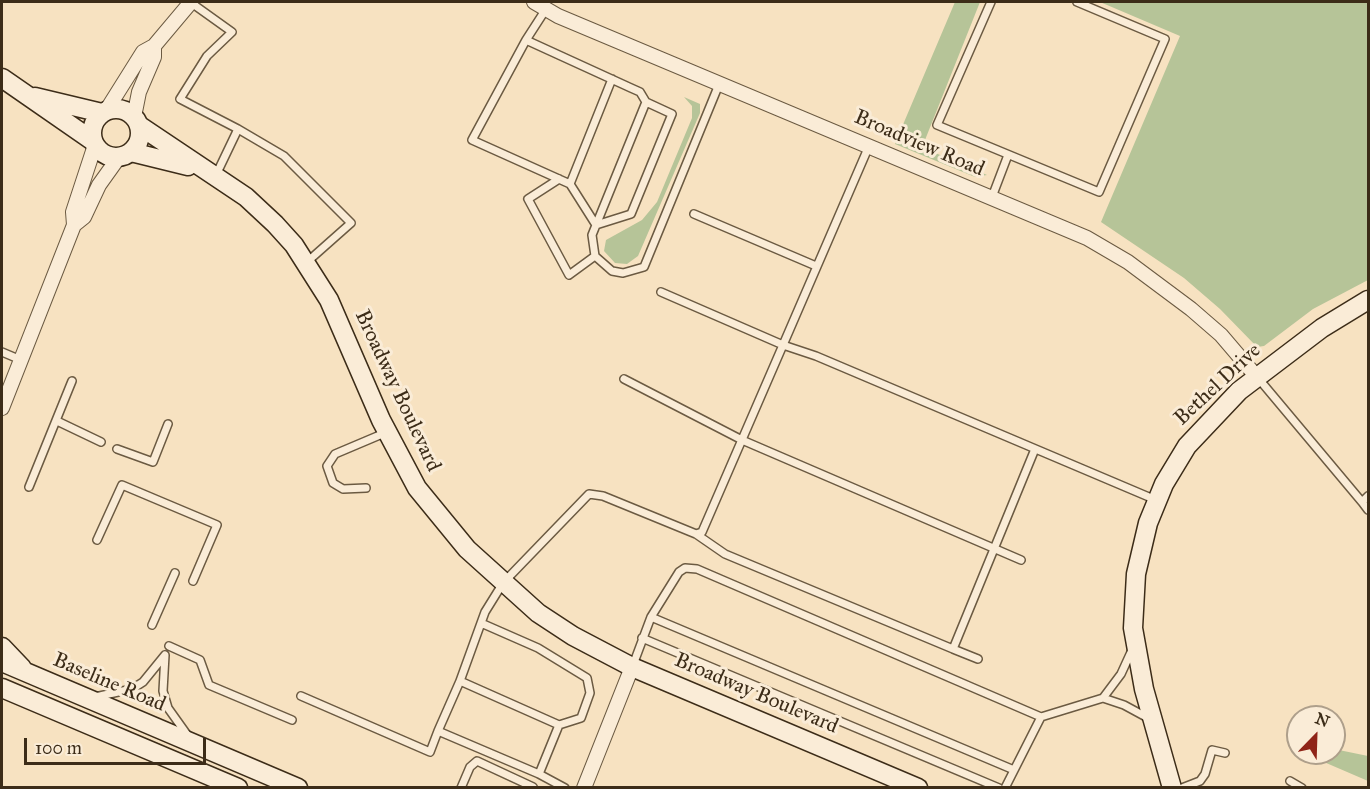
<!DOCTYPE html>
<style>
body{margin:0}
#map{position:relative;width:1370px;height:789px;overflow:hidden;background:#f7e2c1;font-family:"IM FELL Great Primer",serif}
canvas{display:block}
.frame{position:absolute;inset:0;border:3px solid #3c2c18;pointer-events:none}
.north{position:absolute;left:1286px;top:705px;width:60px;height:60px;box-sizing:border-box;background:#faecd7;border:2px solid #ae9f8b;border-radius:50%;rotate:23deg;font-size:16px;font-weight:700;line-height:24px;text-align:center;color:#3c2c18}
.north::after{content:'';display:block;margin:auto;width:21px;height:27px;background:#8f2418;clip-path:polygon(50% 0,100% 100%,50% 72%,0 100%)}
.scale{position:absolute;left:24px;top:738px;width:182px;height:27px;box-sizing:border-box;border:3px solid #3c2c18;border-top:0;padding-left:8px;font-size:18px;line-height:21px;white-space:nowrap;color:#3c2c18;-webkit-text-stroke:4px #faecd7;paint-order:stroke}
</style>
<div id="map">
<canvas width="1370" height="789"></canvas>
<div class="frame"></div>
<div class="north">N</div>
<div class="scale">100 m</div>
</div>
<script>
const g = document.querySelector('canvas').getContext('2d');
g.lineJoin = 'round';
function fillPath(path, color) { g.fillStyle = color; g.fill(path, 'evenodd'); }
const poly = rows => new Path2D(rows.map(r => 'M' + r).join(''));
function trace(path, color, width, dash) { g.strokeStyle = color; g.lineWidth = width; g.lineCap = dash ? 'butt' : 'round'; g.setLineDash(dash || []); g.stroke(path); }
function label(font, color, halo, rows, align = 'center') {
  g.font = font + ' "IM FELL Great Primer",serif'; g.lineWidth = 6; g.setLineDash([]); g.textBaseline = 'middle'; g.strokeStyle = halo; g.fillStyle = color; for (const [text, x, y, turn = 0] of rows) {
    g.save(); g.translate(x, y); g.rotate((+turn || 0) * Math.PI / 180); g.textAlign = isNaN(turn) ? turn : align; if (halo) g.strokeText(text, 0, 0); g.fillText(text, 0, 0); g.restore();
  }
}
fillPath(poly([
 [955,2,980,2,923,145,899,134],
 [1100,2,1368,2,1368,280,1313,309,1264,346,1257,347,1220,309,1184,278,1101,222,1180,36],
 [684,97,700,104,700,113,638,256,627,264,615,263,604,251,606,240,642,220,657,202,692,118,692,106],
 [898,137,987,175,975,177,895,144],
 [1334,749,1368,756,1368,781,1303,753,1334,753]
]), '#b6c498');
const lane = poly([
 [190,2,232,32,207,56,180,99,238,129],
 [991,2,937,125,1099,192,1165,39,1077,2],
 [546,9,526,40,631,88,640,92,646,102,592,235,595,256,612,271,623,273,644,267,720,82],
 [526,40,472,140,570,184],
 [612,79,570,184,596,225,631,214,672,114,646,102],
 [869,146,783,345,816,356,1156,500],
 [216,175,238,129,284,156,351,223,307,262],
 [559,179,528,199,569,275,595,256],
 [992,197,1008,155],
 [694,214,816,266],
 [2,352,21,360],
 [1258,378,1362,502,1368,496],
 [624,379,742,440,1021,560],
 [57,421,101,442],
 [117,449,153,462,168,424],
 [29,487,72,381],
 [366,488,343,489,333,483,327,466,335,454,387,432],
 [1362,502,1368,510],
 [696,534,725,554,953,649,1035,449],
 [97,540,122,485,217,525,193,581],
 [651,617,1014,770],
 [481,623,538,648,587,678,590,693,581,718,559,725],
 [152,625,175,573],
 [642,638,999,788],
 [169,646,200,660,209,685,292,720],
 [953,649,978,659],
 [633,665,651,617,679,572,685,568,697,569,1041,717,1103,698,1124,705,1148,718],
 [460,681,438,731,539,774],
 [301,696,430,752,438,731],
 [95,697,132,689,143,682,165,655,163,691,168,708,188,736],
 [1103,698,1121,674,1132,650],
 [1290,781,1302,788],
 [461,788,470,767,477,761,533,787],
 [565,788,539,774,559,725,460,681,485,612,503,583,589,494,603,496,696,534,702,532,783,345,661,292],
 [1005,788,1041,717],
 [1182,788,1200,781,1205,774,1212,750,1225,753]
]);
const street = poly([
 [534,2,558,16,1087,238,1128,262,1191,309,1221,335,1256,376],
 [106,111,143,52,154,46,191,2],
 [134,117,139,92,154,57,154,46],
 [74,225,84,217,99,185,119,157],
 [2,408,74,225,73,212,95,145],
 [584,788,632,667]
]);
const secondary = poly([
 [2,78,93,141],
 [35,97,102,113],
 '92 133a24 24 0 1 1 48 0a24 24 0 1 1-48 0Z',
 [140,126,246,197,275,224,294,245,329,300,381,420,417,488,467,549,538,613,573,636,632,667,918,788],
 [131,152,188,166],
 [2,647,22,668],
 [2,662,298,788],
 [2,688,238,788],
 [1172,788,1144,689,1133,628,1136,574,1148,523,1164,484,1187,446,1239,391,1322,328,1368,300]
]);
trace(lane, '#6b5a42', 10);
trace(street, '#6b5a42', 16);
trace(secondary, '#3c2c18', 21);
trace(lane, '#faecd7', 7);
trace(street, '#faecd7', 14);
trace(secondary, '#faecd7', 18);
label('21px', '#3c2c18', '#faecd7', [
 ["Broadview Road",919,144,23],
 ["Bethel Drive",1218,385,-43],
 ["Broadway Boulevard",397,391,65],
 ["Baseline Road",109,683,23],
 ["Broadway Boulevard",756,694,23]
]);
</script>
